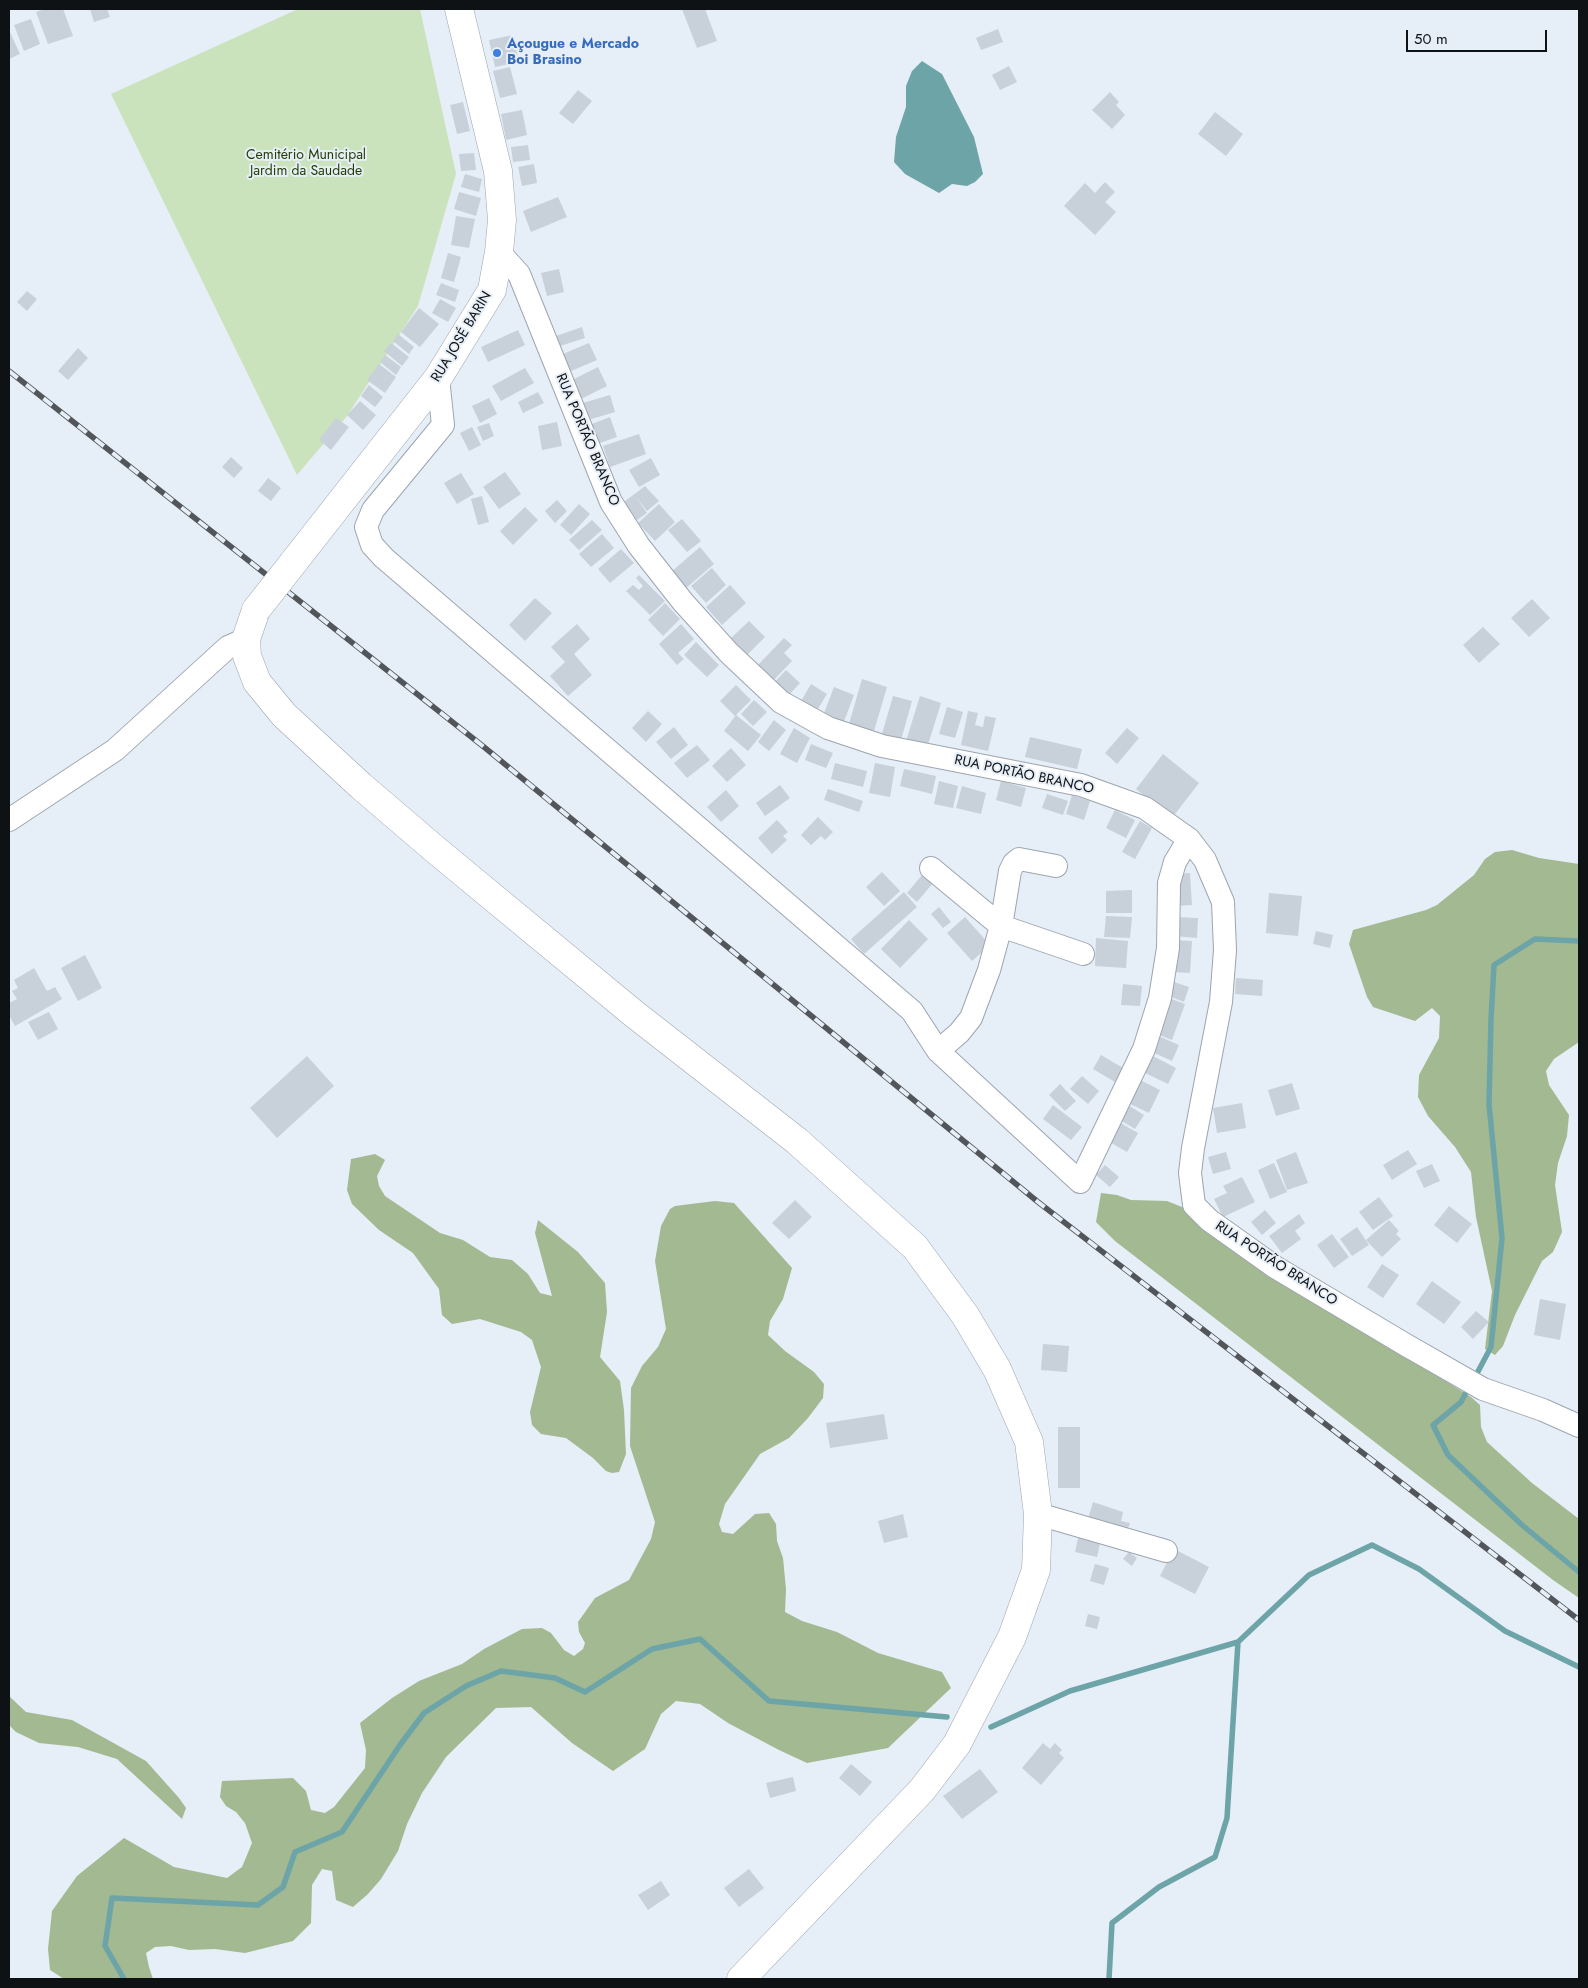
<!DOCTYPE html>
<meta charset="utf-8">
<style>
body{margin:0}
#map{position:relative;width:1588px;height:1988px;overflow:hidden;background:#e6eef7;font-family:Jost,sans-serif}
canvas{display:block}
.frame{position:absolute;inset:0;border:10px solid #0f1215;pointer-events:none}
.scale{position:absolute;left:1406px;top:30px;width:141px;height:22px;box-sizing:border-box;border:2px solid #0f1215;border-top:0;padding-left:6px;font-size:15px;line-height:18px;white-space:nowrap;color:#0f1215;-webkit-text-stroke:4px #e6eef7;paint-order:stroke}
</style>
<div id="map">
<canvas width="1588" height="1988"></canvas>
<div class="frame"></div>
<div class="scale">50 m</div>
</div>
<script>
const g = document.querySelector('canvas').getContext('2d');
g.lineJoin = 'round';
function fillPath(path, color) { g.fillStyle = color; g.fill(path, 'evenodd'); }
const poly = rows => new Path2D(rows.map(r => 'M' + r).join(''));
function trace(path, color, width, dash) { g.strokeStyle = color; g.lineWidth = width; g.lineCap = dash ? 'butt' : 'round'; g.setLineDash(dash || []); g.stroke(path); }
function label(font, color, halo, rows, align = 'center') {
  g.font = font + ' Jost,sans-serif'; g.lineWidth = 4; g.setLineDash([]); g.textBaseline = 'middle'; g.strokeStyle = halo; g.fillStyle = color; for (const [text, x, y, turn = 0] of rows) {
    g.save(); g.translate(x, y); g.rotate((+turn || 0) * Math.PI / 180); g.textAlign = isNaN(turn) ? turn : align; if (halo) g.strokeText(text, 0, 0); g.fillText(text, 0, 0); g.restore();
  }
}
fillPath(poly([
 [298,9,420,9,456,174,418,306,347,416,297,475,111,94]
]), '#cbe3bc');
fillPath(poly([
 [1512,850,1539,858,1579,864,1579,1042,1554,1059,1546,1071,1549,1085,1569,1115,1567,1136,1558,1163,1555,1185,1562,1232,1553,1252,1542,1261,1515,1315,1503,1346,1495,1355,1485,1349,1492,1291,1476,1217,1471,1172,1455,1147,1428,1116,1418,1097,1419,1075,1439,1038,1440,1016,1432,1008,1415,1021,1373,1007,1367,997,1349,944,1353,930,1426,910,1437,905,1474,875,1485,859,1495,852],
 [375,1154,385,1160,377,1176,379,1186,385,1196,440,1233,463,1240,490,1257,512,1260,528,1274,540,1293,552,1296,535,1233,538,1220,578,1252,605,1283,607,1312,600,1357,620,1381,624,1410,626,1454,619,1472,612,1473,606,1471,593,1458,566,1438,541,1434,532,1425,530,1412,541,1367,532,1340,521,1332,480,1319,452,1324,442,1315,439,1289,413,1253,379,1230,352,1204,347,1190,351,1159],
 [1101,1193,1117,1195,1131,1200,1167,1201,1182,1207,1259,1264,1471,1397,1480,1405,1481,1427,1487,1442,1532,1483,1579,1519,1579,1598,1553,1580,1115,1241,1096,1222],
 [715,1201,734,1203,792,1268,783,1299,770,1321,768,1335,785,1351,814,1372,824,1384,823,1398,808,1418,789,1438,760,1454,725,1504,719,1524,722,1532,733,1534,755,1514,769,1513,776,1524,777,1541,783,1558,786,1589,785,1612,802,1621,837,1632,878,1653,942,1672,951,1688,888,1748,807,1763,779,1750,728,1723,700,1704,676,1701,661,1714,645,1749,613,1771,572,1743,531,1707,496,1708,446,1757,422,1793,407,1824,398,1851,381,1879,368,1894,353,1907,336,1900,332,1871,322,1869,312,1885,311,1923,293,1941,245,1953,215,1949,189,1950,171,1946,155,1947,146,1953,149,1967,153,1979,64,1979,50,1970,48,1949,52,1911,77,1876,124,1838,174,1867,227,1878,242,1867,252,1843,245,1823,236,1812,226,1806,220,1797,222,1781,293,1778,306,1791,311,1810,325,1813,334,1807,365,1768,366,1750,360,1723,392,1698,419,1681,462,1664,484,1649,522,1629,542,1628,551,1633,564,1650,574,1656,583,1649,585,1643,579,1632,578,1622,595,1598,629,1580,651,1539,655,1522,630,1446,631,1388,642,1366,658,1347,666,1329,655,1261,661,1226,670,1209,675,1206],
 [9,1696,26,1712,72,1720,146,1761,179,1798,186,1808,182,1819,117,1759,78,1747,39,1743,16,1732,9,1725]
]), '#a2b992');
fillPath(poly([
 [922,61,942,74,974,137,983,174,975,182,967,186,952,184,939,193,905,174,894,162,896,137,906,107,906,86,912,71]
]), '#6ca4a8');
trace(poly([
 [1474,1379,1491,1347,1502,1238,1489,1104,1491,1019,1494,965,1535,939,1579,941],
 [1469,1387,1461,1402,1433,1425,1448,1455,1522,1525,1579,1572],
 [991,1727,1070,1691,1238,1642,1309,1575,1372,1545,1419,1569,1505,1631,1579,1667],
 [124,1979,105,1946,112,1898,258,1905,283,1887,295,1852,342,1832,400,1745,424,1713,466,1686,501,1671,555,1678,585,1692,652,1649,700,1639,769,1701,947,1717],
 [1109,1979,1112,1923,1159,1887,1215,1857,1227,1818,1238,1642]
]), '#6ca4a8', 5.5);
fillPath(poly([
 [45,9,63,9,73,36,48,44,36,12],
 [90,9,107,9,110,17,94,22],
 [682,9,705,9,717,41,697,48],
 [31,19,40,44,24,51,14,25],
 [998,29,1003,42,981,50,976,38],
 [9,30,20,54,9,59],
 [513,35,519,62,495,67,489,40],
 [1009,66,1017,82,1000,90,992,75],
 [510,67,517,94,500,98,493,71],
 [578,90,592,101,573,124,559,113],
 [1110,92,1119,102,1116,105,1125,115,1112,129,1092,110],
 [463,102,470,131,457,134,450,105],
 [522,110,527,135,506,140,501,114],
 [1215,112,1243,134,1226,156,1198,134],
 [528,145,530,160,513,162,511,147],
 [474,153,476,170,461,171,459,154],
 [534,164,537,183,522,186,518,167],
 [465,174,482,179,479,192,461,187],
 [1105,182,1115,192,1105,202,1116,212,1095,235,1064,206,1085,183,1095,193],
 [459,192,481,198,476,216,454,209],
 [558,197,567,217,531,232,523,211],
 [456,216,475,219,469,248,451,245],
 [448,253,461,257,454,282,441,278],
 [559,269,564,292,547,296,541,273],
 [441,283,459,290,455,302,436,295],
 [27,291,37,299,27,311,17,302],
 [440,299,456,308,448,322,432,313],
 [419,308,439,324,420,347,401,332],
 [582,327,585,338,560,346,556,336],
 [518,330,525,345,488,362,481,347],
 [398,334,414,347,409,354,393,341],
 [391,343,409,357,402,366,384,351],
 [589,343,597,360,571,371,563,354],
 [78,348,88,358,68,380,58,371],
 [385,355,401,367,396,375,380,362],
 [379,364,396,377,385,393,367,380],
 [598,367,607,386,579,400,570,381],
 [525,368,534,383,501,401,492,386],
 [369,385,383,397,375,407,361,396],
 [538,392,544,403,523,413,518,402],
 [610,395,615,412,588,420,583,403],
 [489,398,497,414,480,423,472,406],
 [360,401,376,415,363,430,347,415],
 [610,417,617,437,597,444,589,425],
 [336,418,349,427,331,450,319,440],
 [557,422,562,446,542,450,538,426],
 [489,423,494,436,483,441,477,427],
 [472,427,481,445,469,451,460,433],
 [639,434,646,454,610,467,603,446],
 [231,457,243,468,234,478,222,467],
 [651,458,660,475,639,487,629,470],
 [505,472,521,494,499,509,483,487],
 [461,473,474,494,457,504,444,483],
 [268,478,281,488,271,501,258,491],
 [645,486,659,501,647,511,636,497,647,513,637,520,624,502],
 [482,496,489,522,478,525,471,499],
 [557,500,567,511,555,523,545,511],
 [579,504,590,514,571,535,560,525],
 [659,504,675,522,655,541,638,523],
 [525,507,538,520,513,545,500,531],
 [682,519,701,541,687,552,668,530],
 [592,520,602,530,579,550,569,540],
 [602,534,614,548,591,567,579,554],
 [700,547,714,564,685,589,671,572],
 [621,549,634,563,610,583,598,569],
 [712,568,726,585,706,603,691,586],
 [639,575,665,601,650,615,626,591,633,585,639,590,643,586,636,578],
 [730,585,746,603,722,625,706,607],
 [535,598,552,613,525,641,509,625],
 [1532,599,1550,618,1529,637,1511,618],
 [665,603,680,619,663,636,648,620],
 [749,621,765,637,747,655,731,638],
 [577,624,590,639,574,654,592,675,568,696,550,676,565,662,551,647],
 [681,624,694,639,678,653,684,659,677,665,659,644],
 [1483,627,1500,644,1479,663,1463,645],
 [784,638,792,645,784,653,792,661,771,683,756,667],
 [696,642,719,665,707,677,684,655],
 [786,670,800,683,788,696,774,683],
 [862,679,887,687,874,731,849,724],
 [811,684,827,694,816,712,800,703],
 [736,685,751,700,735,716,720,701],
 [834,687,854,695,843,724,823,716],
 [893,696,912,701,901,740,882,734],
 [920,696,941,703,927,748,906,741],
 [754,700,767,712,753,726,741,714],
 [947,707,963,712,955,738,939,734],
 [648,711,662,724,646,742,632,728],
 [968,711,978,713,975,725,983,727,985,716,996,718,988,751,961,745],
 [736,715,761,735,748,751,724,731],
 [774,720,786,730,769,751,758,742],
 [674,727,688,745,671,759,656,742],
 [794,728,810,738,797,763,780,754],
 [1127,728,1139,738,1117,764,1105,753],
 [1030,737,1082,749,1077,769,1025,757],
 [811,744,833,753,826,768,805,760],
 [697,745,710,760,687,778,674,763],
 [731,748,746,765,727,782,712,766],
 [1163,754,1199,783,1172,818,1136,789],
 [835,763,867,771,863,787,831,779],
 [875,763,895,767,890,797,869,793],
 [904,769,936,776,932,794,900,786],
 [939,781,958,786,953,808,934,804],
 [1001,781,1026,788,1021,807,996,800],
 [780,785,790,798,765,816,756,803],
 [962,786,986,793,981,814,956,808],
 [828,789,863,801,859,812,824,800],
 [726,790,739,806,721,822,707,807],
 [1047,794,1068,801,1063,815,1042,808],
 [1072,795,1090,801,1084,820,1066,814],
 [1115,810,1135,820,1126,838,1106,828],
 [818,817,833,832,825,840,821,836,811,845,801,835],
 [777,820,788,832,783,836,787,840,772,854,758,838],
 [1140,821,1152,828,1135,859,1122,852],
 [882,872,900,891,884,906,866,887],
 [1190,873,1192,905,1176,906,1175,874],
 [923,874,933,883,917,902,907,893],
 [1132,890,1132,913,1106,913,1106,891],
 [904,892,917,907,864,954,851,939],
 [1269,893,1302,896,1298,936,1266,933],
 [939,907,951,922,943,928,931,914],
 [1106,916,1132,917,1130,938,1104,937],
 [965,917,990,945,972,961,947,933],
 [1175,917,1198,918,1197,938,1174,936],
 [909,920,928,939,900,968,881,949],
 [1316,931,1333,935,1330,948,1313,944],
 [1096,938,1128,941,1126,968,1095,966],
 [1174,940,1192,941,1190,973,1173,972],
 [85,955,102,988,78,1001,61,968],
 [34,968,47,991,55,987,62,999,15,1026,9,1015,9,1003,17,999,12,991,18,988,14,980],
 [1236,978,1263,980,1262,996,1235,994],
 [1174,982,1189,987,1184,1002,1169,996],
 [1123,984,1142,986,1140,1006,1121,1005],
 [1169,998,1185,1004,1172,1040,1157,1034],
 [49,1012,58,1029,38,1040,28,1022],
 [1156,1035,1179,1045,1172,1061,1150,1051],
 [1101,1055,1123,1068,1115,1082,1093,1069],
 [1151,1055,1176,1068,1168,1084,1143,1072],
 [307,1056,334,1086,277,1138,250,1108],
 [1082,1076,1099,1091,1088,1104,1070,1089],
 [1138,1079,1160,1090,1149,1113,1126,1102],
 [1292,1083,1300,1109,1276,1116,1268,1090],
 [1060,1084,1076,1101,1065,1111,1049,1095],
 [1242,1103,1246,1128,1217,1133,1213,1108],
 [1053,1105,1082,1127,1071,1140,1043,1119],
 [1128,1105,1144,1115,1135,1129,1120,1120],
 [1117,1121,1138,1133,1127,1152,1106,1140],
 [1408,1150,1417,1164,1392,1180,1383,1165],
 [1226,1152,1231,1169,1213,1174,1208,1157],
 [1296,1152,1308,1183,1287,1190,1276,1160],
 [1274,1163,1287,1192,1270,1199,1258,1170],
 [1432,1164,1440,1181,1424,1188,1416,1171],
 [1105,1165,1119,1177,1110,1187,1096,1175],
 [1242,1177,1255,1202,1223,1217,1214,1199,1227,1193,1223,1186],
 [1379,1197,1393,1216,1373,1230,1359,1212],
 [795,1200,812,1217,789,1239,772,1223],
 [1449,1206,1472,1224,1457,1243,1434,1225],
 [1265,1210,1276,1223,1262,1235,1251,1222],
 [1299,1214,1305,1223,1295,1231,1301,1239,1282,1253,1269,1236],
 [1389,1220,1399,1231,1396,1234,1401,1239,1382,1257,1366,1240],
 [1357,1227,1369,1245,1352,1256,1340,1239],
 [1332,1234,1349,1257,1334,1268,1317,1245],
 [1382,1264,1399,1275,1383,1298,1367,1287],
 [1432,1281,1461,1302,1444,1324,1416,1304],
 [1540,1299,1566,1304,1560,1340,1534,1335],
 [1476,1311,1489,1322,1473,1339,1461,1327],
 [1043,1344,1069,1346,1067,1372,1041,1370],
 [884,1414,888,1439,830,1448,826,1423],
 [1058,1427,1080,1427,1080,1488,1058,1488],
 [1093,1502,1123,1512,1121,1521,1130,1523,1127,1531,1088,1519],
 [903,1514,908,1537,884,1543,878,1521],
 [1079,1534,1101,1539,1097,1557,1075,1552],
 [1174,1549,1209,1567,1195,1594,1160,1576],
 [1129,1552,1137,1558,1132,1566,1123,1559],
 [1095,1564,1109,1568,1104,1585,1090,1581],
 [1088,1614,1100,1617,1097,1629,1085,1626],
 [1043,1743,1050,1749,1055,1743,1062,1750,1059,1753,1064,1758,1041,1785,1022,1768],
 [851,1764,872,1782,860,1796,839,1778],
 [980,1769,998,1792,962,1819,943,1796],
 [793,1777,796,1791,770,1798,766,1783],
 [749,1869,764,1888,739,1907,724,1888],
 [661,1881,670,1895,648,1910,638,1895]
]), '#c8d0da');
const minor = poly([
 [499,252,519,274,611,502,639,546,683,602,729,653,781,702,828,728,882,746,1081,785,1145,808,1189,839,1205,860,1223,902,1225,950,1221,1002,1193,1148,1190,1173,1194,1205,1209,1220,1275,1267,1406,1345,1483,1389,1543,1410,1579,1426],
 [438,378,443,425,373,510,366,527,372,545,384,558,912,1011,938,1051,1080,1182,1144,1049,1160,998,1168,948,1169,883,1175,862,1189,839],
 [9,820,115,750,228,647,246,639],
 [931,868,1001,926,1083,954],
 [938,1051,959,1033,971,1018,989,970,1001,926,1010,871,1014,863,1019,859,1056,866],
 [1038,1514,1166,1551]
]);
const secondary = poly([
 [293,563,438,378,492,290,499,252,502,220,498,171,459,9],
 [256,610,246,639,247,656,257,682,284,715,361,786,437,851,633,1013,797,1141,915,1247,965,1315,997,1369,1029,1442,1038,1514,1036,1570,1012,1637,957,1744,922,1790,741,1979]
]);
trace(minor, '#9da5ae', 24);
trace(secondary, '#9da5ae', 29);
trace(minor, '#fff', 22);
trace(secondary, '#fff', 28);
const rail = poly([
 [9,371,484,747,1038,1202,1579,1620]
]);
trace(rail, '#52565b', 5.5);
trace(rail, '#e6eef7', 4, [11]);
const secondaryBridge = poly([
 [256,610,293,563]
]);
trace(secondaryBridge, '#9da5ae', 29, []);
trace(secondaryBridge, '#fff', 28);
for (const [x, y, r, color] of [
 [497,53,5,"#3f7fe0"]
]) { const dot = new Path2D(); dot.arc(x, y, r, 0, 2 * Math.PI); g.fillStyle = color; g.fill(dot); trace(dot, '#e6eef7', 2); }
label('bold 14px', '#366cbe', '#e6eef7', [
 ["Açougue e Mercado",507,45],
 ["Boi Brasino",507,61]
], 'left');
label('14px', '#1f3b00', '#e6eef7', [
 ["Cemitério Municipal",306,156],
 ["Jardim da Saudade",306,172]
]);
label('14px', '#0f1215', '#e6eef7', [
 ["RUA JOSÉ BARIN",462,337,-59],
 ["RUA PORTÃO BRANCO",587,440,67],
 ["RUA PORTÃO BRANCO",1024,775,12],
 ["RUA PORTÃO BRANCO",1276,1264,33]
]);
</script>
